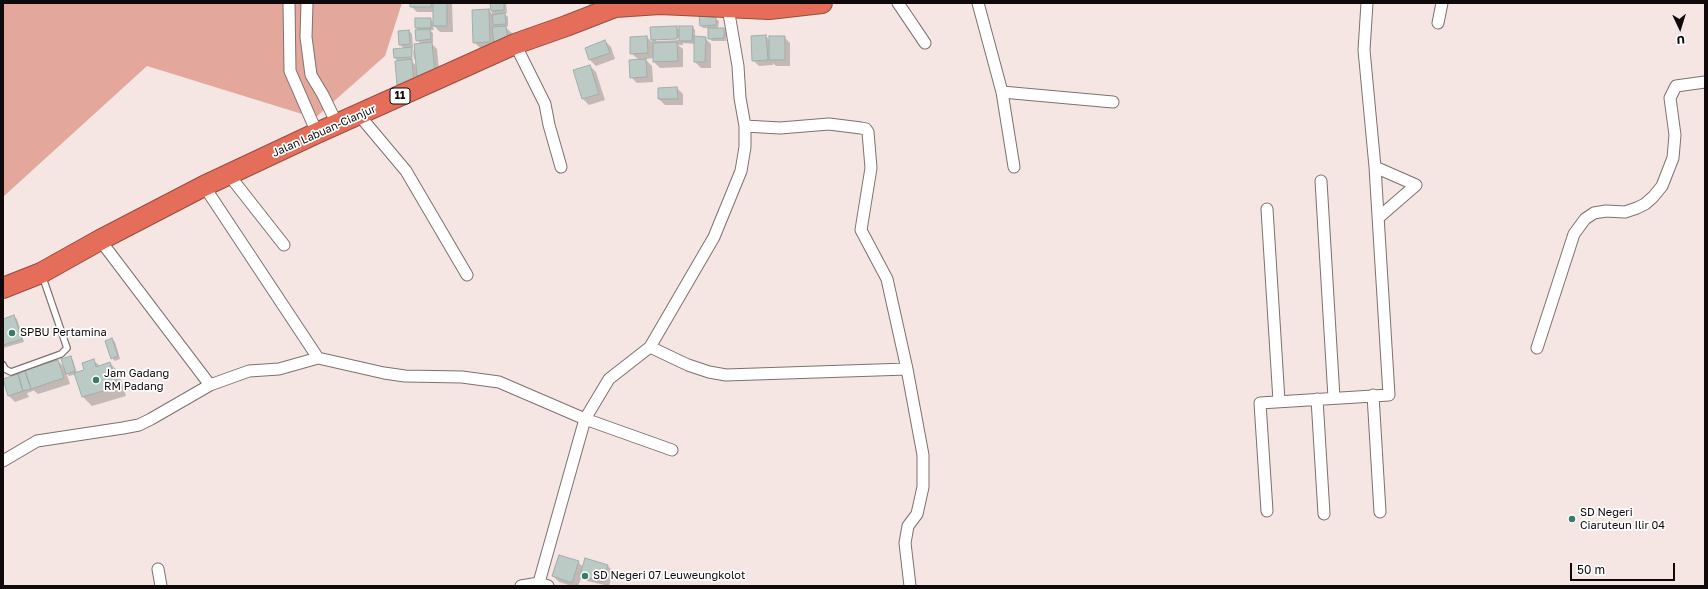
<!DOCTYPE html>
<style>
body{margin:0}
#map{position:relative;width:1708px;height:589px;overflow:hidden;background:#f5e6e3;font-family:"Golos Text",sans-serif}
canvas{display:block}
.frame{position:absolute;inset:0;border:4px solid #0f0a09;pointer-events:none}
.north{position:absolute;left:1660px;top:8px;width:40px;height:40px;-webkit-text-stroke:3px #fff;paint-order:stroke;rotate:176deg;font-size:11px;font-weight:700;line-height:16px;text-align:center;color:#0f0a09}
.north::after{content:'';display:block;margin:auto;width:14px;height:18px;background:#0f0a09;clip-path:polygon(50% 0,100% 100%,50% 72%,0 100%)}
.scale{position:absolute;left:1570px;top:563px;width:105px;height:18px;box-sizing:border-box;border:2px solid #0f0a09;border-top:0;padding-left:5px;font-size:12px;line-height:14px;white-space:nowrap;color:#0f0a09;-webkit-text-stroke:3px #fff;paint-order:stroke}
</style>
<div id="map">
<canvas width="1708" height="589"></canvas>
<div class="frame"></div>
<div class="north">U</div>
<div class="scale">50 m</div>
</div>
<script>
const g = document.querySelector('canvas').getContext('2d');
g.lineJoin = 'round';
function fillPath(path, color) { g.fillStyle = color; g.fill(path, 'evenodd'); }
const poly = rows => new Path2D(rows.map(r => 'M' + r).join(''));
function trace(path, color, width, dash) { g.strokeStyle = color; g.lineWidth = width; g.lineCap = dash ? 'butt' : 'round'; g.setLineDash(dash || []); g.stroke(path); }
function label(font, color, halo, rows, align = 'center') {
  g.font = font + ' "Golos Text",sans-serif'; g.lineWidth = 3.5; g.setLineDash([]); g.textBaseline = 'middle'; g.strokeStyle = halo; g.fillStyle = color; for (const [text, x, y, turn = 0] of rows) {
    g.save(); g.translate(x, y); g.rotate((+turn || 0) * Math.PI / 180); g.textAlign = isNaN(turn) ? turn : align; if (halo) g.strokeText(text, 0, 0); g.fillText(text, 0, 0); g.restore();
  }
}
fillPath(poly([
 [3,3,402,3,385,56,315,118,147,66,3,197]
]), '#e4a79c');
fillPath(poly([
 [411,3,452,3,453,32,440,32,433,25,434,30,430,30,433,33,433,42,430,42,437,49,440,80,424,82,418,76,419,90,404,91,398,85,398,61,395,58,405,49,400,45,409,31,412,34,413,47,410,47,413,50,411,50,412,62,417,66,417,59,414,59,413,50,416,53,421,44,417,40,419,31,416,28,430,19,434,23,434,12,417,12,411,6],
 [491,3,506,3,507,13,503,13,508,17,508,26,505,27,512,33,513,49,480,48,474,42,489,10,492,14],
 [587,3,607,3,593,8],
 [716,19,719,21,718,29,723,29,726,32,726,41,712,41,709,38,709,28,703,28,701,25],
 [677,27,680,31,693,27,695,30,695,37,705,38,711,44,711,68,701,68,695,62,695,44,683,43,683,45,678,45,683,49,683,67,660,68,654,62,654,58,645,59,652,66,653,82,637,83,631,77,639,60,631,53,647,37,652,42,651,28],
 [682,38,682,40,656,41,656,39],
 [766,36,770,41,784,37,790,43,790,66,776,66,773,63,773,65,759,66,753,60],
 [605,41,611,47,615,59,596,66,590,60,586,48],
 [590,66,596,72,605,100,589,105,583,99],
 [677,88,683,94,683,105,665,105,659,99,659,89],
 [14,316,17,319,24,342,3,348,3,320],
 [112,339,115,342,120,359,115,361,112,358],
 [70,357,73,360,77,373,85,371,93,360,100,366,110,363,119,373,126,396,92,406,83,397,76,374,69,376,66,372,70,384,38,394,33,390,33,391,27,393,29,397,15,402,9,396,4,380,25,373,28,375,58,361,65,368],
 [578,562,583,567,607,565,613,571,609,586,587,581,582,576,578,586,572,586,559,582,553,576]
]), '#0003');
const building = poly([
 [410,3,431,3,431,7,410,7,410,3],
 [433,3,447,3,447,26,433,26,433,3],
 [490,3,504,3,504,10,491,11,490,3],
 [489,9,490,42,473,43,472,10,489,9],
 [505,13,506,24,493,25,492,15,505,13],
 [699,15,716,18,716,25,700,26,699,15],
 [415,18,431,18,431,28,415,28,415,18],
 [506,26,508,43,494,45,492,27,506,26],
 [677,26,677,39,651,40,650,27,677,26],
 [679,26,693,26,692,41,679,41,679,26],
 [708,28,724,28,724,38,708,39,708,28],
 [430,29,431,39,416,41,415,30,430,29],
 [409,30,410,44,399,45,398,31,409,30],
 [766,35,768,60,752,61,751,36,766,35],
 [647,36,648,53,630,54,630,37,647,36],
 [694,36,706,37,705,62,694,62,694,36],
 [769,36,785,36,785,60,769,60,769,36],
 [605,40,610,53,589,60,585,48,605,40],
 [432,42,435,74,417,76,414,44,432,42],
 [677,42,678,61,653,62,653,43,677,42],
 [412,47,412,57,394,58,393,49,412,47],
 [412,59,414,84,397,85,395,61,412,59],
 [646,59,647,77,630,78,629,60,646,59],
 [590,65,599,94,582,99,573,70,590,65],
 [677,87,678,99,658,99,658,88,677,87],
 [14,315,22,339,3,345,3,319,14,315],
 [112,338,118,356,111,359,105,341,112,338],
 [71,356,75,371,66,374,61,359,71,356],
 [94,359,96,367,110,362,117,387,82,397,74,373,84,370,82,363,94,359],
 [58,360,64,378,31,389,25,370,58,360],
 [25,371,31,389,23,391,18,374,25,371],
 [18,374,23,391,8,396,3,379,18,374],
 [559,555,579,561,572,583,552,576,559,555],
 [585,558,608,565,603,582,580,575,585,558]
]);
fillPath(building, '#bccac6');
trace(building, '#a0aeaa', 1);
const lane = poly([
 [3,365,5,369,11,372,61,354,67,348,42,275]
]);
const street = poly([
 [289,3,290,71,317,133],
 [307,3,306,37,311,75,323,95,337,124],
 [898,3,925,43],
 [978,3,1002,92,1014,167],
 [1438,23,1442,3],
 [515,44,545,104,549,125,561,167],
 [1002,92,1113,102],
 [359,115,406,171,467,275],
 [745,126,780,128,829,124,861,128,866,129,868,132,871,168,861,230,887,279,907,369,923,455,923,487,917,514,908,526,905,543,910,586],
 [1375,167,1416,185,1378,218],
 [229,175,284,245],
 [1321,181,1334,398],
 [204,186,318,358],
 [1267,209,1279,401],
 [100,240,210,385],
 [650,347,688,365,709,372,726,375,907,369],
 [1537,348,1574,234,1585,219,1594,213,1606,211,1625,212,1637,208,1645,204,1653,197,1662,186,1673,158,1675,135,1670,98,1676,86,1705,82],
 [1373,395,1380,512],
 [1317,399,1324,514],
 [3,461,37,441,123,428,139,425,151,419,210,385,249,371,279,369,318,358,384,373,405,376,462,377,499,382,585,419,672,450],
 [1267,511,1260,403,1389,395,1375,167,1364,50,1367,3],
 [158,569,161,586],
 [521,586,539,583,548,586],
 [538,586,585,419,609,379,650,347,714,237,741,171,745,147,745,126,740,98,738,66,728,8]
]);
const highway = poly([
 [3,288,41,273,100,240,204,186,317,133,515,44,566,26,615,7,660,4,769,9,822,3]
]);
trace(lane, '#7e716e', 8);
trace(street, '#7e716e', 13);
trace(highway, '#9a4b3e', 22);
trace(lane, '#fff', 5.5);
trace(street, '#fff', 11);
trace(highway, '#e56e5a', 20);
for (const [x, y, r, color] of [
 [12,333,4,"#397b6b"],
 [96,380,4,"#397b6b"],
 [1572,519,4,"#397b6b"],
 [585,576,4,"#397b6b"]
]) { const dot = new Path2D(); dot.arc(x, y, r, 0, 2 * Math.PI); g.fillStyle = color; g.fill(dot); trace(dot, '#fff', 1.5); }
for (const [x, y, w] of [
 [400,96,20]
]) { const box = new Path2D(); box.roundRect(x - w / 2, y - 8, w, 16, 3); g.fillStyle = '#fff'; g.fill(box); trace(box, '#0f0a09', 1); }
label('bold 10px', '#0f0a09', null, [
 ["11",400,96]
]);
label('11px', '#0f0a09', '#fff', [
 ["Jalan Labuan-Cianjur",324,131,-24]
]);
label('11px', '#0f0a09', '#fff', [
 ["SPBU Pertamina",20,333],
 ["Jam Gadang",104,374],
 ["RM Padang",104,387],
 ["SD Negeri",1580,513],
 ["Ciaruteun Ilir 04",1580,526],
 ["SD Negeri 07 Leuweungkolot",593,576]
], 'left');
</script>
